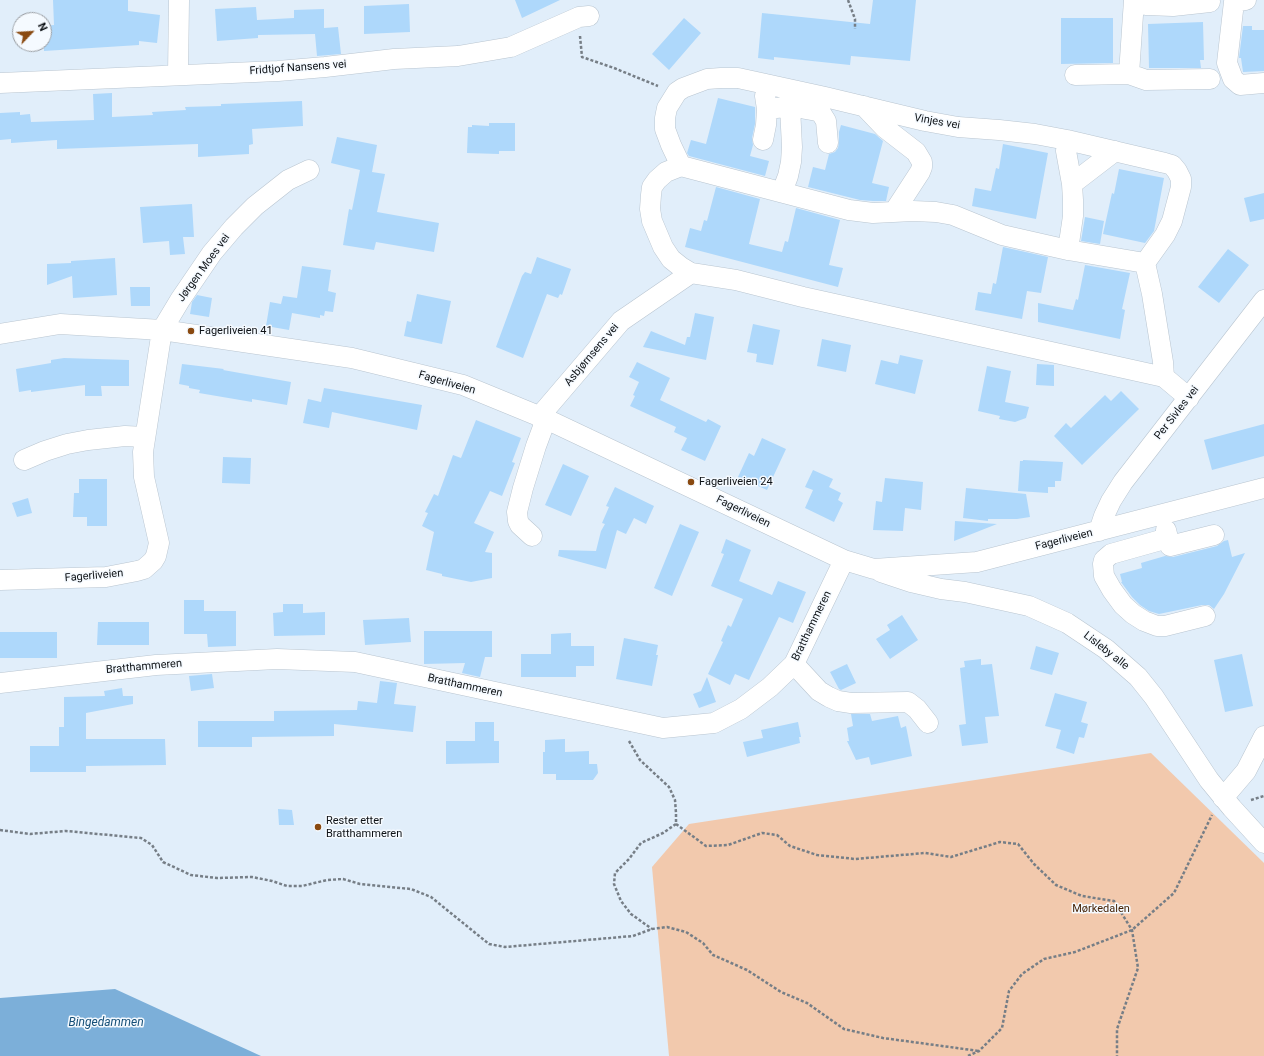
<!DOCTYPE html>
<meta charset="utf-8">
<style>
body{margin:0}
#map{position:relative;width:1264px;height:1056px;overflow:hidden;background:#e1eefa;font-family:Roboto,sans-serif}
canvas{display:block}
.north{position:absolute;left:12px;top:12px;width:40px;height:40px;box-sizing:border-box;background:#f5faff;border:1px solid #999da2;border-radius:50%;rotate:65deg;font-size:11px;font-weight:700;line-height:16px;text-align:center;color:#0e1216}
.north::after{content:'';display:block;margin:auto;width:14px;height:18px;background:#894910;clip-path:polygon(50% 0,100% 100%,50% 72%,0 100%)}
</style>
<div id="map">
<canvas width="1264" height="1056"></canvas>
<div class="north">N</div>
</div>
<script>
const g = document.querySelector('canvas').getContext('2d');
g.lineJoin = 'round';
function fillPath(path, color) { g.fillStyle = color; g.fill(path, 'evenodd'); }
const poly = rows => new Path2D(rows.map(r => 'M' + r).join(''));
function trace(path, color, width, dash) { g.strokeStyle = color; g.lineWidth = width; g.lineCap = dash ? 'butt' : 'round'; g.setLineDash(dash || []); g.stroke(path); }
function label(font, color, halo, rows, align = 'center') {
  g.font = font + ' Roboto,sans-serif'; g.lineWidth = 3; g.setLineDash([]); g.textBaseline = 'middle'; g.strokeStyle = halo; g.fillStyle = color; for (const [text, x, y, turn = 0] of rows) {
    g.save(); g.translate(x, y); g.rotate((+turn || 0) * Math.PI / 180); g.textAlign = isNaN(turn) ? turn : align; if (halo) g.strokeText(text, 0, 0); g.fillText(text, 0, 0); g.restore();
  }
}
fillPath(poly([
 [1151,753,1264,863,1264,1056,669,1056,652,867,689,824]
]), '#f2c9ad');
fillPath(poly([
 [115,989,261,1056,0,1056,0,998]
]), '#7cafd9');
fillPath(poly([
 [53,0,128,0,128,11,160,15,157,43,139,41,139,45,44,51,44,26,54,25],
 [515,0,560,0,522,18],
 [873,0,916,0,910,61,851,56,850,65,774,57,774,60,758,58,762,13,870,24],
 [409,4,410,32,364,34,364,6],
 [256,7,257,20,294,18,294,10,324,9,324,28,338,27,341,54,317,56,315,34,258,35,258,38,217,41,215,9],
 [684,18,701,33,669,70,652,54],
 [1061,18,1113,18,1113,63,1061,64],
 [1203,22,1204,60,1200,60,1201,68,1149,68,1148,24],
 [1243,26,1252,26,1252,30,1264,30,1264,71,1243,72,1241,58,1239,58],
 [112,93,112,117,153,115,152,112,186,110,185,107,221,106,221,104,302,101,303,126,252,129,253,144,249,145,249,154,198,157,198,144,57,149,57,140,11,143,11,139,0,140,0,113,20,112,20,115,30,114,31,122,94,120,93,94],
 [718,98,755,107,755,124,752,138,753,145,750,156,769,161,765,176,689,156,687,153,691,140,706,144],
 [489,123,515,123,515,151,499,151,499,154,467,153,468,127,472,127,472,125,489,126],
 [841,125,875,134,883,141,872,183,889,187,886,201,873,201,860,200,808,187,813,167,825,170,829,154,835,152,838,148,839,142,839,132],
 [337,137,377,145,372,172,385,174,377,212,439,223,434,252,376,242,374,250,343,245,349,209,352,210,360,170,331,163],
 [1003,144,1048,153,1036,219,972,206,975,188,991,191,996,168,999,169],
 [1119,169,1164,178,1154,231,1145,243,1103,234,1112,193,1114,194],
 [716,187,760,199,749,244,782,252,785,241,788,242,796,208,840,220,829,265,843,268,838,287,685,247,690,228,701,231,704,220,707,221],
 [1264,193,1264,219,1250,222,1244,198],
 [192,204,194,237,183,237,185,254,170,255,169,241,143,243,140,207],
 [1085,217,1104,221,1100,244,1081,241],
 [1003,247,1048,257,1041,293,1027,291,1022,319,975,310,978,292,991,294,993,283,996,284],
 [1228,249,1249,265,1219,303,1198,287],
 [537,257,571,269,562,295,560,294,558,298,547,294,523,358,496,347,522,276,525,272,531,274],
 [115,258,117,295,73,298,72,276,47,285,47,264,71,263,71,261],
 [1085,265,1130,273,1122,309,1125,310,1120,339,1038,322,1038,303,1073,310,1076,299,1078,300],
 [302,266,331,270,328,291,336,293,333,312,325,311,324,316,320,315,320,318,292,313,289,330,266,326,270,302,281,304,283,296,297,298],
 [130,287,150,287,150,306,131,306],
 [417,294,451,301,442,344,404,336,407,321,411,322],
 [197,295,212,298,209,317,190,314,192,302],
 [695,313,714,317,706,360,643,347,651,331,685,345,687,337,690,337],
 [753,324,780,330,773,365,756,362,757,354,747,352],
 [822,339,851,345,846,372,817,366],
 [900,355,923,360,915,394,875,384,881,360,898,364],
 [64,358,129,360,129,386,101,386,102,396,85,396,85,385,31,392,31,390,19,392,16,369,51,363,51,360],
 [637,362,670,378,660,400,706,422,708,419,721,426,705,461,681,450,687,438,674,432,676,427,630,406,635,396,633,395,639,382,629,377],
 [182,364,224,369,223,370,291,382,287,405,252,399,252,402,199,393,200,390,189,388,189,386,179,384],
 [1037,364,1054,365,1054,386,1036,385],
 [987,366,1011,371,1005,402,1029,407,1026,418,1015,422,999,419,1000,416,978,411],
 [324,388,422,405,417,430,332,412,329,428,303,423,308,399,321,402],
 [1121,391,1139,409,1082,465,1054,436,1066,423,1071,428,1105,395,1111,401],
 [476,420,521,438,512,462,515,463,502,496,490,491,474,523,494,532,485,552,492,553,492,578,471,582,442,576,442,574,426,570,434,532,422,526,428,513,425,512,434,494,438,496,453,455,461,458],
 [1264,424,1264,456,1212,470,1204,440],
 [762,438,786,449,767,490,738,477,749,453,754,456],
 [223,457,251,458,250,484,222,483],
 [1023,460,1063,462,1061,481,1055,481,1055,487,1048,487,1048,493,1018,491,1020,461,1023,461],
 [563,464,589,476,571,516,545,505],
 [813,470,833,479,829,487,841,493,838,500,843,503,834,522,805,508,813,490,805,487],
 [885,478,923,482,921,510,905,508,903,531,873,530,876,501,882,502],
 [79,479,107,479,107,526,87,526,87,517,73,517,74,493,79,493],
 [615,487,654,506,646,524,634,518,626,534,617,530,606,569,558,556,559,550,596,551,601,531,605,524,602,523,609,507,606,506],
 [966,488,1026,494,1030,517,1017,519,988,519,988,521,963,518],
 [28,498,32,513,17,517,12,503],
 [955,521,997,524,954,541],
 [680,524,699,532,672,596,654,588],
 [726,539,751,550,739,581,772,595,778,581,806,592,793,623,779,617,749,680,735,674,730,685,708,674,723,642,721,641,728,625,731,627,743,599,711,586,724,554,721,553],
 [1228,540,1232,557,1245,553,1224,594,1214,609,1209,605,1202,605,1159,614,1149,611,1140,605,1132,597,1121,582,1122,582,1120,574,1142,568,1141,563,1165,556,1173,557,1217,546,1224,541],
 [184,600,204,600,204,611,236,611,236,646,208,647,207,634,184,634],
 [283,604,303,604,303,613,325,612,325,635,274,636,273,613,283,612],
 [902,615,918,640,890,659,876,639,890,630,887,625],
 [409,618,411,642,365,645,363,620],
 [98,622,149,622,149,645,97,645],
 [424,631,492,631,492,657,485,657,480,677,462,673,465,663,424,664],
 [0,632,57,632,57,658,0,658],
 [571,633,571,646,594,646,594,666,576,666,576,677,521,677,521,654,551,654,551,634],
 [624,638,658,645,656,655,658,655,652,686,616,679],
 [1036,646,1059,653,1052,675,1030,669],
 [1242,654,1253,706,1225,712,1214,660],
 [981,659,981,665,992,664,999,716,985,717,988,743,962,746,959,725,966,724,960,668,965,667,964,661],
 [847,664,856,683,841,690,839,689,830,672],
 [212,674,214,688,191,691,189,676],
 [707,677,716,702,699,708,693,694,701,691],
 [380,681,397,683,394,704,416,706,413,732,334,724,334,736,252,737,252,747,198,747,198,721,274,721,274,711,357,710,358,701,377,703],
 [122,688,123,696,133,696,133,704,86,713,86,739,165,739,166,765,86,766,86,772,30,772,30,746,59,746,59,727,64,727,64,697,105,696,104,691],
 [1055,693,1087,702,1081,722,1088,724,1084,738,1079,737,1074,754,1056,748,1061,730,1045,726],
 [851,714,870,714,872,721,898,716,901,728,906,726,912,756,871,765,869,757,856,760,847,741,849,741,847,728,853,726],
 [475,722,494,722,494,741,499,741,499,763,446,764,446,741,475,741],
 [798,722,801,737,799,737,800,743,747,757,743,742,763,738,761,730],
 [565,739,565,752,589,751,589,764,597,764,598,773,593,780,556,780,556,774,543,774,543,752,545,752,545,740],
 [278,809,292,810,294,825,279,825]
]), '#aed8fb');
const minor = poly([
 [1246,0,1234,2,1227,63,1233,79,1240,85,1264,83],
 [1134,1,1146,5,1173,6,1210,2],
 [1129,74,1134,0],
 [178,75,179,0],
 [1075,75,1129,74,1146,80,1210,79],
 [0,83,278,71,325,67,394,59,458,56,511,47,579,17,589,16],
 [864,106,885,128,916,152,922,162,922,167,920,172,894,212],
 [767,109,785,107,800,108,817,111,821,113,826,121,828,143],
 [763,140,766,125,767,109,765,96],
 [1067,140,1066,151,1072,184,1073,200,1073,216,1068,250],
 [681,166,671,145,665,129,665,118,667,108,677,92,683,88,707,79,721,78,738,78,825,97,925,121,958,127,999,130,1035,134,1067,140,1165,163,1172,165,1177,171,1181,179,1181,187,1172,221,1165,235,1145,263],
 [1072,184,1115,151],
 [782,192,788,176,791,162,792,147,790,107],
 [1145,263,1068,250,1002,235,953,215,936,212,913,211,873,213,849,210,681,166,666,172,657,180,652,187,651,195,650,209,652,221,663,247,671,259,681,267,691,273,736,280,803,297,1164,377,1189,398],
 [1145,263,1152,294,1163,362,1164,377],
 [0,334,60,324,162,330,352,358,463,385,546,419,844,560,874,569,977,562,1264,488],
 [539,417,621,321,691,273],
 [24,460,45,451,67,444,88,440,125,436,145,437],
 [1166,530,1170,546,1214,535],
 [1099,531,1104,516,1111,501,1123,482,1264,300],
 [532,536,520,525,518,521,517,512,523,488,536,446,546,419],
 [1168,538,1111,554,1104,560,1103,564,1104,576,1112,590,1123,605,1133,614,1144,621,1157,626,1165,626,1205,616],
 [881,572,911,582,941,589,965,592,1029,606,1067,623,1106,649,1138,677,1154,697,1209,780,1232,808,1264,843],
 [0,580,106,577,137,571,144,569,153,561,156,556,159,543,144,477,143,452,162,330,180,300,212,253,234,227,255,206,288,180,309,170],
 [794,664,819,691,829,697,838,701,851,703,908,702,917,709,928,723],
 [0,683,156,665,277,659,355,662,663,728,714,723,741,709,770,687,794,664,844,560],
 [1223,798,1246,771,1264,736]
]);
trace(minor, '#b9c5d0', 21);
trace(poly([
 [848,0,855,19,855,29],
 [580,36,582,57,614,68,658,86],
 [629,741,640,760,669,787,675,800,676,813,676,824,663,833,641,843,629,859,615,873,614,884,621,901,631,914,652,929],
 [1251,800,1264,796],
 [676,824,706,846,728,845,762,833,777,835,790,846,817,855,855,859,925,853,951,857,1000,842,1018,844,1034,864,1056,885,1082,896,1114,901,1132,930,1138,968,1117,1029,1117,1056],
 [0,830,30,834,66,831,141,838,152,845,163,862,191,875,217,878,252,877,272,881,287,886,302,886,327,880,343,879,360,884,411,889,431,897,489,944,505,947,633,936,652,929,667,927,686,932,703,943,713,955,747,970,781,992,807,1003,844,1029,883,1038,979,1051],
 [968,1056,979,1051,1002,1028,1009,991,1022,974,1044,959,1075,952,1132,930,1174,893,1212,815]
]), '#767e86', 2.5, [3, 2]);
trace(minor, '#fff', 20);
for (const [x, y, r, color] of [
 [191,331,4,"#894910"],
 [691,482,4,"#894910"],
 [318,827,4,"#894910"]
]) { const dot = new Path2D(); dot.arc(x, y, r, 0, 2 * Math.PI); g.fillStyle = color; g.fill(dot); trace(dot, '#f5faff', 1.5); }
label('11px', '#0e1216', '#f5faff', [
 ["Fridtjof Nansens vei",298,68,-4],
 ["Vinjes vei",937,122,10],
 ["Jørgen Moes vei",204,268,-54],
 ["Asbjørnsens vei",592,355,-50],
 ["Fagerliveien",447,383,16],
 ["Per Sivles vei",1177,413,-52],
 ["Fagerliveien",743,512,26],
 ["Fagerliveien",1064,540,-14],
 ["Fagerliveien",94,576,-5],
 ["Bratthammeren",812,626,-64],
 ["Lisleby alle",1106,651,38],
 ["Bratthammeren",144,667,-5],
 ["Bratthammeren",465,686,12]
]);
label('11px', '#0e1216', '#f5faff', [
 ["Fagerliveien 41",199,331],
 ["Fagerliveien 24",699,482],
 ["Rester etter",326,821],
 ["Bratthammeren",326,834]
], 'left');
label('11px', '#421f02', '#f5faff', [
 ["Mørkedalen",1101,909]
]);
label('italic 12px', '#154f78', '#f5faff', [
 ["Bingedammen",106,1023]
]);
</script>
